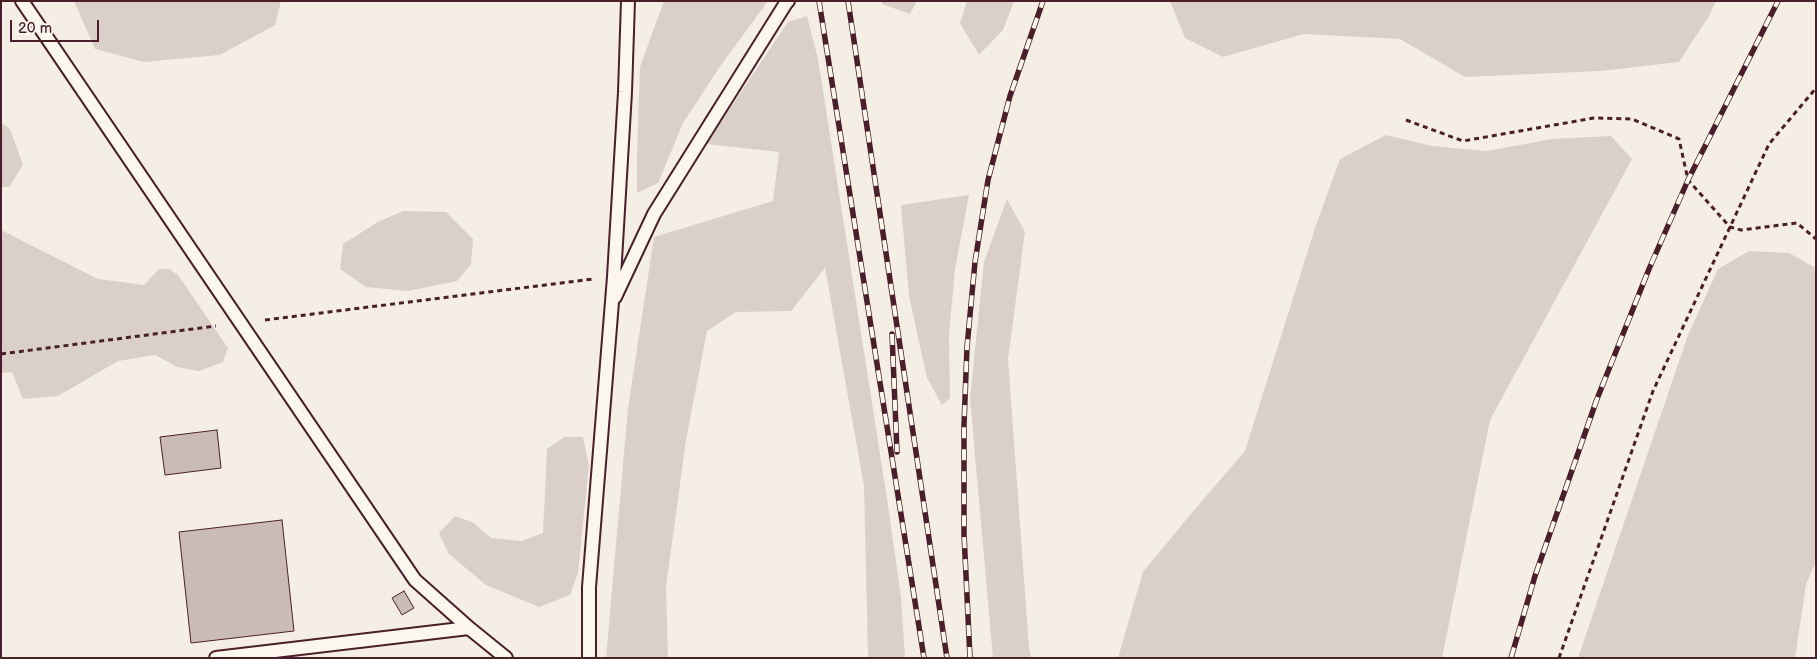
<!DOCTYPE html>
<style>
body{margin:0}
#map{position:relative;width:1817px;height:659px;overflow:hidden;background:#f4eee4;font-family:"Balsamiq Sans",sans-serif}
canvas{display:block}
.frame{position:absolute;inset:0;border:2px solid #4a1f2b;pointer-events:none}
.scale{position:absolute;left:10px;top:20px;width:89px;height:22px;box-sizing:border-box;border:2px solid #4a1f2b;border-top:0;padding-left:6px;font-size:15px;line-height:18px;white-space:nowrap;color:#4a1f2b;-webkit-text-stroke:4px #fbf7ec;paint-order:stroke}
</style>
<div id="map">
<canvas width="1817" height="659"></canvas>
<div class="frame"></div>
<div class="scale">20 m</div>
</div>
<script>
const g = document.querySelector('canvas').getContext('2d');
g.lineJoin = 'round';
function fillPath(path, color) { g.fillStyle = color; g.fill(path, 'evenodd'); }
const poly = rows => new Path2D(rows.map(r => 'M' + r).join(''));
function trace(path, color, width, dash) { g.strokeStyle = color; g.lineWidth = width; g.lineCap = dash ? 'butt' : 'round'; g.setLineDash(dash || []); g.stroke(path); }
fillPath(poly([
 [74,1,281,1,275,25,220,55,144,62,95,49],
 [664,1,768,1,719,68,683,123,658,183,637,193,637,158,640,67],
 [882,1,917,1,910,14,882,4],
 [967,1,1014,1,1003,30,979,55,960,23],
 [1170,1,1716,1,1709,16,1679,62,1600,71,1465,77,1400,39,1304,34,1223,57,1185,38],
 [807,16,818,59,888,505,901,597,905,658,868,658,864,486,825,268,791,311,736,312,707,331,686,440,666,587,668,658,606,658,628,408,654,237,773,201,779,152,706,144,788,22],
 [1,123,10,129,23,165,9,187,1,187],
 [1386,135,1432,146,1487,151,1552,139,1611,136,1632,159,1490,420,1442,658,1118,658,1143,572,1195,509,1245,451,1315,228,1340,159],
 [969,195,955,269,949,335,950,398,942,405,927,378,909,296,901,205],
 [1007,199,1025,232,1008,359,1029,648,1031,658,993,658,970,399,984,262],
 [403,211,446,212,473,239,471,264,457,281,408,291,366,287,340,269,343,244,378,222],
 [1,230,98,279,144,285,159,269,169,269,178,275,228,348,223,362,199,371,177,367,155,355,118,361,58,396,23,399,12,372,1,373],
 [1749,251,1789,253,1816,268,1816,562,1806,584,1795,658,1578,658,1688,335,1718,269],
 [564,437,583,437,589,465,578,573,570,595,539,607,486,585,449,554,439,533,455,516,474,523,491,538,521,541,543,533,547,449]
]), '#dbd0c9');
const building = poly([
 [217,430,221,468,165,475,160,437,217,430],
 [282,520,294,631,191,643,179,532,282,520],
 [404,591,414,608,402,615,392,598,404,591]
]);
fillPath(building, '#cabbb6');
trace(building, '#4a1f2b', 1);
const lane = poly([
 [22,1,415,580,469,628,506,658],
 [615,297,654,214,786,3,788,1],
 [216,658,469,628],
 [589,658,589,587,614,277,625,92,628,1]
]);
trace(lane, '#4a1f2b', 16);
trace(poly([
 [1406,120,1463,141,1594,118,1632,119,1679,139,1688,180,1730,227,1741,230,1797,223,1816,239],
 [265,320,593,279],
 [1,354,216,326],
 [1559,658,1653,391,1769,144,1816,88]
]), '#4a1f2b', 3, [5, 4]);
trace(lane, '#fbf7ec', 12);
const rail = poly([
 [819,1,924,658],
 [848,1,947,658],
 [892,334,897,452],
 [970,658,964,534,964,425,967,347,975,262,988,180,1010,96,1043,1],
 [1511,658,1535,576,1597,399,1649,269,1688,180,1778,1]
]);
trace(rail, '#4a1f2b', 5.5);
trace(rail, '#fbf7ec', 4, [11]);
</script>
